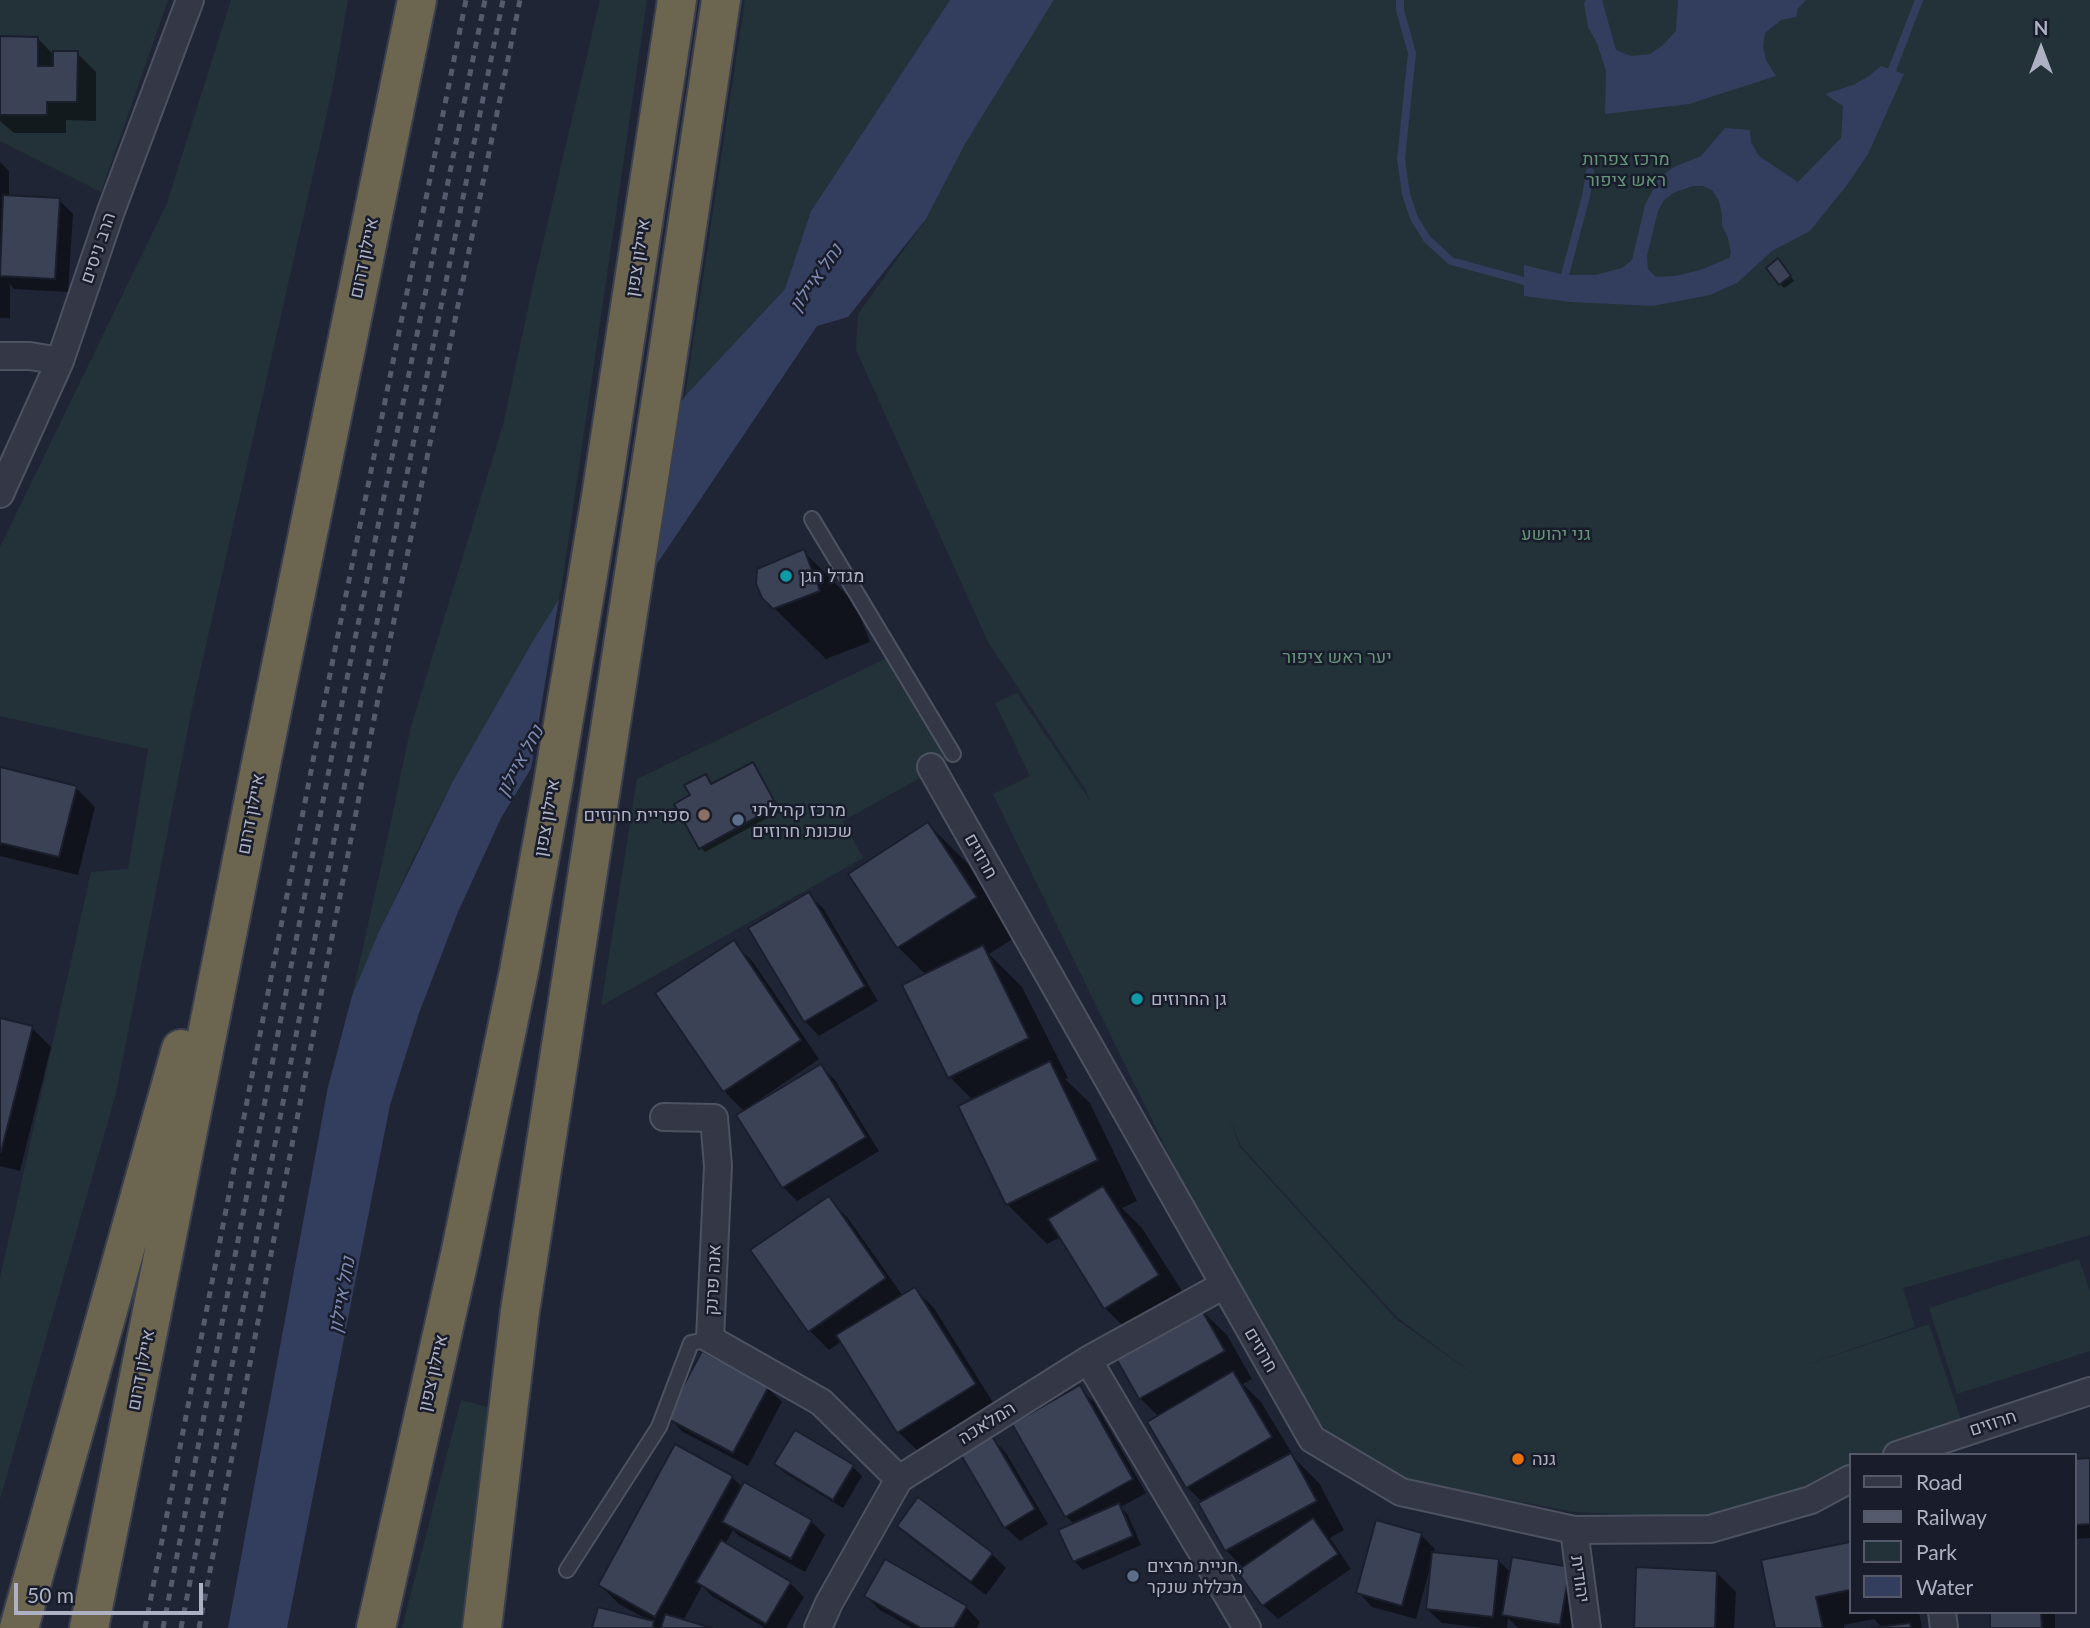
<!DOCTYPE html>
<meta charset="utf-8">
<style>
body{margin:0}
#map{position:relative;width:2090px;height:1628px;overflow:hidden;background:#202536;font-family:Lato,sans-serif}
canvas{display:block}
.legend{position:absolute;left:1849px;top:1453px;width:228px;height:161px;box-sizing:border-box;background:#191d2b;border:2px solid #545868;margin:0;padding:9px 12px;list-style:none;font-size:21px;color:#adb1c3}
.legend li{display:flex;align-items:center;gap:14px;height:35px}
.legend b{width:35px;border:2px solid #545868}
.north{position:absolute;left:2006px;top:14px;width:70px;height:70px;-webkit-text-stroke:5px #191d2b;paint-order:stroke;rotate:0deg;font-size:19px;font-weight:700;line-height:28px;text-align:center;color:#adb1c3}
.north::after{content:'';display:block;margin:auto;width:24px;height:32px;background:#adb1c3;clip-path:polygon(50% 0,100% 100%,50% 72%,0 100%)}
.scale{position:absolute;left:14px;top:1583px;width:189px;height:32px;box-sizing:border-box;border:4px solid #adb1c3;border-top:0;padding-left:9px;font-size:21px;line-height:24px;white-space:nowrap;color:#adb1c3;-webkit-text-stroke:5px #191d2b;paint-order:stroke}
</style>
<div id="map">
<canvas width="2090" height="1628"></canvas>
<ul class="legend">
<li><b style="height:9px;background:#333746"></b>Road</li>
<li><b style="height:9px;background:#555a6d"></b>Railway</li>
<li><b style="height:19px;background:#223238"></b>Park</li>
<li><b style="height:19px;background:#333d5d"></b>Water</li>
</ul>
<div class="north">N</div>
<div class="scale">50 m</div>
</div>
<script>
const g = document.querySelector('canvas').getContext('2d');
g.lineJoin = 'round';
function fillPath(path, color) { g.fillStyle = color; g.fill(path, 'evenodd'); }
const poly = rows => new Path2D(rows.map(r => 'M' + r).join(''));
function trace(path, color, width, dash) { g.strokeStyle = color; g.lineWidth = width; g.lineCap = dash ? 'butt' : 'round'; g.setLineDash(dash || []); g.stroke(path); }
function label(font, color, halo, rows, align = 'center') {
  g.font = font + ' Lato,Heebo,sans-serif'; g.lineWidth = 5; g.setLineDash([]); g.textBaseline = 'middle'; g.strokeStyle = halo; g.fillStyle = color; for (const [text, x, y, turn = 0] of rows) {
    g.save(); g.translate(x, y); g.rotate((+turn || 0) * Math.PI / 180); g.textAlign = isNaN(turn) ? turn : align; if (halo) g.strokeText(text, 0, 0); g.fillText(text, 0, 0); g.restore();
  }
}
fillPath(poly([
 [0,0,168,0,101,192,0,141],
 [231,0,348,0,332,91,194,698,116,1093,0,1499,0,1278,91,872,128,869,148,749,0,716,0,547,167,203],
 [600,0,647,0,560,597,453,781,410,865,352,996,391,822,410,730,503,425,533,285],
 [745,0,950,0,811,211,785,289,685,396],
 [1054,0,2090,0,2090,1235,1903,1288,1915,1327,1794,1369,1929,1324,1963,1426,1884,1455,1850,1455,1850,1471,1803,1494,1711,1518,1575,1512,1408,1481,1338,1442,1308,1410,1231,1282,993,794,1030,776,995,703,1017,693,1091,802,1085,789,988,642,856,350,858,314,926,219,965,144],
 [1229,1118,1241,1146,1398,1318,1479,1378,1397,1320,1240,1147],
 [897,653,950,761,843,821,863,858,601,1006,637,779],
 [2079,1259,2090,1292,2090,1351,1957,1394,1929,1308],
 [461,1400,494,1409,467,1628,402,1628]
]), '#223238');
fillPath(poly([
 [950,0,1054,0,965,144,926,219,848,317,817,326,638,592,501,818,458,912,419,1013,390,1105,287,1628,228,1628,328,1087,352,996,378,934,453,781,533,641,685,396,785,289,811,211],
 [1586,0,1602,0,1616,50,1631,56,1650,54,1663,45,1676,31,1678,0,1806,0,1798,8,1796,17,1781,20,1765,33,1763,46,1766,60,1776,76,1689,104,1605,114,1606,71,1597,43,1588,27,1584,3],
 [1881,66,1904,74,1868,154,1847,185,1810,231,1772,251,1737,283,1710,295,1653,306,1571,302,1524,296,1524,265,1565,275,1595,275,1622,268,1632,260,1645,205,1659,178,1674,167,1701,156,1725,128,1750,130,1751,142,1759,156,1798,182,1841,138,1843,106,1825,94,1853,85,1869,76],
 [1693,186,1702,186,1712,190,1719,201,1722,215,1722,225,1728,238,1731,253,1729,258,1700,270,1675,276,1656,277,1648,269,1647,256,1658,211,1664,200,1673,193]
]), '#333d5d');
fillPath(poly([
 [667,419,637,600,530,775,560,592]
]), '#202536');
fillPath(poly([
 [0,37,38,39,55,56,77,53,96,72,96,121,66,120,66,133,14,133,0,121],
 [0,162,9,171,9,197,59,200,73,214,68,292,14,289,10,284,10,318,0,318],
 [1782,265,1794,281,1784,288,1780,284],
 [803,551,855,603,870,642,826,659,763,597],
 [756,768,780,811,705,852,701,847,705,776,713,785],
 [0,769,76,788,95,807,78,875,0,856],
 [928,824,968,864,1016,937,989,954,1022,987,1068,1078,1065,1079,1090,1103,1137,1201,1122,1208,1142,1228,1194,1310,1198,1307,1227,1335,1252,1379,1243,1384,1261,1402,1296,1460,1319,1483,1344,1530,1330,1538,1351,1569,1278,1619,1263,1605,1244,1569,1226,1550,1203,1503,1187,1487,1159,1417,1140,1398,1138,1341,1105,1308,1061,1237,1047,1244,1007,1204,973,1100,950,1077,904,986,926,975,898,947],
 [808,894,823,908,878,1001,819,1036,805,1021],
 [734,943,753,962,819,1059,753,1104,754,1106,821,1066,835,1080,879,1151,797,1201,783,1187,745,1112,724,1091],
 [0,1020,32,1028,51,1047,20,1171,0,1166],
 [828,1198,847,1217,903,1296,915,1289,934,1308,994,1404,918,1451,898,1432,842,1341,829,1350,810,1331,753,1251],
 [768,1388,782,1402,748,1466,683,1432,668,1417],
 [1079,1388,1094,1402,1146,1493,1121,1507,1128,1515,1141,1545,1083,1570,1074,1561,1075,1525,1066,1516],
 [992,1438,1006,1453,1048,1524,1020,1541,1005,1527],
 [2074,1460,2090,1460,2090,1538,2074,1539],
 [776,1464,853,1467,862,1476,843,1508,785,1473],
 [732,1477,743,1488,811,1521,825,1535,805,1572,739,1536,733,1530,725,1544,790,1583,804,1597,786,1628,765,1628,712,1596,702,1586,683,1621,706,1628,594,1628,648,1620,619,1604,600,1585],
 [919,1499,992,1554,1006,1568,986,1595,913,1540,899,1526],
 [1421,1535,1435,1549,1434,1554,1499,1561,1511,1573,1570,1568,1582,1628,1518,1628,1508,1618,1507,1628,1483,1628,1442,1623,1427,1609,1432,1568,1430,1568,1416,1619,1372,1607,1358,1592],
 [1850,1544,1850,1612,1919,1612,1922,1628,1882,1628,1874,1619,1844,1625,1844,1628,1777,1628,1763,1562],
 [1716,1572,1736,1592,1734,1628,1635,1628],
 [866,1596,966,1607,980,1622,977,1628,912,1628,880,1610],
 [1992,1612,2055,1612,2055,1628,1992,1628]
]), '#0007');
trace(poly([
 [1400,0,1400,10,1412,53,1401,159,1406,194,1414,218,1427,239,1451,261,1524,281],
 [1892,70,1919,0],
 [1565,275,1586,196,1590,172]
]), '#333d5d', 8);
const building = poly([
 [0,36,38,37,38,66,53,66,53,51,78,51,77,102,47,102,47,115,0,115,0,36],
 [3,195,60,198,55,279,0,276,3,195],
 [1778,258,1791,276,1779,285,1766,268,1778,258],
 [804,549,820,591,773,609,762,598,756,584,757,569,804,549],
 [753,762,777,806,699,849,674,804,690,795,684,785,706,774,711,784,753,762],
 [0,767,77,786,59,857,0,843,0,767],
 [928,822,977,897,897,948,848,874,928,822],
 [809,892,865,986,804,1022,748,928,809,892],
 [734,940,801,1040,723,1092,655,993,734,940],
 [983,945,1029,1038,948,1078,902,985,983,945],
 [0,1018,33,1026,1,1152,0,1152,0,1018],
 [1050,1061,1098,1160,1006,1205,958,1106,1050,1061],
 [821,1064,866,1137,782,1188,736,1115,821,1064],
 [1103,1186,1159,1275,1104,1309,1048,1219,1103,1186],
 [829,1196,886,1278,808,1332,750,1250,829,1196],
 [915,1287,976,1384,897,1433,836,1335,915,1287],
 [1199,1305,1225,1351,1139,1399,1113,1353,1199,1305],
 [702,1351,769,1386,733,1453,666,1418,702,1351],
 [1233,1371,1272,1437,1186,1488,1147,1422,1233,1371],
 [1080,1385,1133,1479,1065,1517,1012,1424,1080,1385],
 [795,1430,854,1465,833,1500,774,1464,795,1430],
 [992,1436,1035,1509,1004,1528,961,1455,992,1436],
 [675,1444,733,1476,655,1617,598,1585,675,1444],
 [1291,1453,1317,1501,1225,1551,1198,1503,1291,1453],
 [2090,1458,2090,1524,2074,1525,2074,1459,2090,1458],
 [744,1482,812,1520,791,1559,722,1522,744,1482],
 [918,1497,993,1553,971,1582,897,1526,918,1497],
 [1119,1503,1133,1536,1073,1562,1058,1530,1119,1503],
 [1313,1518,1338,1554,1262,1606,1237,1571,1313,1518],
 [1376,1520,1422,1533,1402,1606,1356,1593,1376,1520],
 [721,1540,791,1582,766,1624,696,1582,721,1540],
 [1850,1542,1850,1590,1816,1597,1823,1628,1775,1628,1761,1560,1850,1542],
 [1432,1552,1499,1559,1493,1617,1426,1609,1432,1552],
 [1512,1557,1570,1567,1560,1625,1502,1615,1512,1557],
 [885,1559,967,1606,954,1628,921,1628,864,1596,885,1559],
 [1636,1567,1717,1571,1715,1628,1634,1628,1636,1567],
 [598,1607,654,1621,653,1628,592,1628,598,1607],
 [1990,1612,2041,1612,2042,1628,1990,1628,1990,1612],
 [665,1614,712,1628,661,1628,665,1614],
 [1910,1623,1911,1628,1871,1628,1910,1623]
]);
fillPath(building, '#3c4256');
trace(building, '#1b1f2d', 2);
const lane = poly([
 [812,519,953,754],
 [567,1570,659,1427,691,1343,710,1339]
]);
const street = poly([
 [0,356,30,356,60,361],
 [0,494,60,361,111,211,190,0],
 [931,767,1312,1439,1401,1492,1574,1530,1710,1529,1811,1500,1850,1479],
 [664,1117,714,1118,718,1166,710,1339,821,1402,899,1479],
 [1088,1360,1247,1628],
 [1897,1455,2090,1391],
 [1574,1530,1587,1628],
 [1942,1612,1944,1628],
 [818,1628,829,1603,899,1479,1088,1360,1224,1285]
]);
const highway = poly([
 [19,1628,181,1049],
 [89,1628,263,754,417,0],
 [376,1628,460,1255,519,971,553,784,601,497,677,0],
 [482,1628,520,1311,665,374,721,0]
]);
trace(lane, '#4d5261', 18);
trace(street, '#4d5261', 30);
trace(highway, '#3b3f4e', 42);
trace(lane, '#333746', 14);
trace(street, '#333746', 26);
trace(highway, '#6c6650', 38);
trace(poly([
 [145,1628,324,704,466,0],
 [163,1628,341,708,485,0],
 [181,1628,359,711,503,0],
 [199,1628,375,714,520,0]
]), '#555a6d', 5, [7, 7]);
for (const [x, y, r, color] of [
 [786,576,7,"#0f9aa8"],
 [704,815,7,"#8d6e63"],
 [738,820,7,"#5c6f8a"],
 [1137,999,7,"#0f9aa8"],
 [1518,1459,7,"#e8710a"],
 [1133,1576,7,"#5c6f8a"]
]) { const dot = new Path2D(); dot.arc(x, y, r, 0, 2 * Math.PI); g.fillStyle = color; g.fill(dot); trace(dot, '#191d2b', 2.5); }
label('18px', '#659378', '#191d2b', [
 ["מרכז צפרות",1626,159],
 ["ראש ציפור",1626,180],
 ["גני יהושע",1556,534],
 ["יער ראש ציפור",1337,657]
]);
label('18px', '#adb1c3', '#191d2b', [
 ["הרב ניסים",98,248,-71],
 ["איילון דרום",364,258,-78],
 ["איילון צפון",638,258,-81],
 ["איילון דרום",251,814,-79],
 ["איילון צפון",547,818,-80],
 ["חרוזים",981,856,61],
 ["אנה פרנק",713,1280,-87],
 ["חרוזים",1261,1350,60],
 ["איילון דרום",141,1370,-79],
 ["איילון צפון",433,1373,-77],
 ["המלאכה",987,1423,-32],
 ["חרוזים",1993,1423,-18],
 ["יהודית",1580,1579,82]
]);
label('18px', '#adb1c3', '#191d2b', [
 ["מגדל הגן",800,576],
 ["מרכז קהילתי",752,810],
 ["שכונת חרוזים",752,831],
 ["ספריית חרוזים",690,815,"right"],
 ["גן החרוזים",1151,999],
 ["גנה",1532,1459],
 ["חניית מרצים,",1147,1566],
 ["מכללת שנקר",1147,1587]
], 'left');
label('italic 19px', '#7d89b0', '#191d2b', [
 ["נחל איילון",816,278,-55],
 ["נחל איילון",520,761,-61],
 ["נחל איילון",342,1295,-80]
]);
</script>
